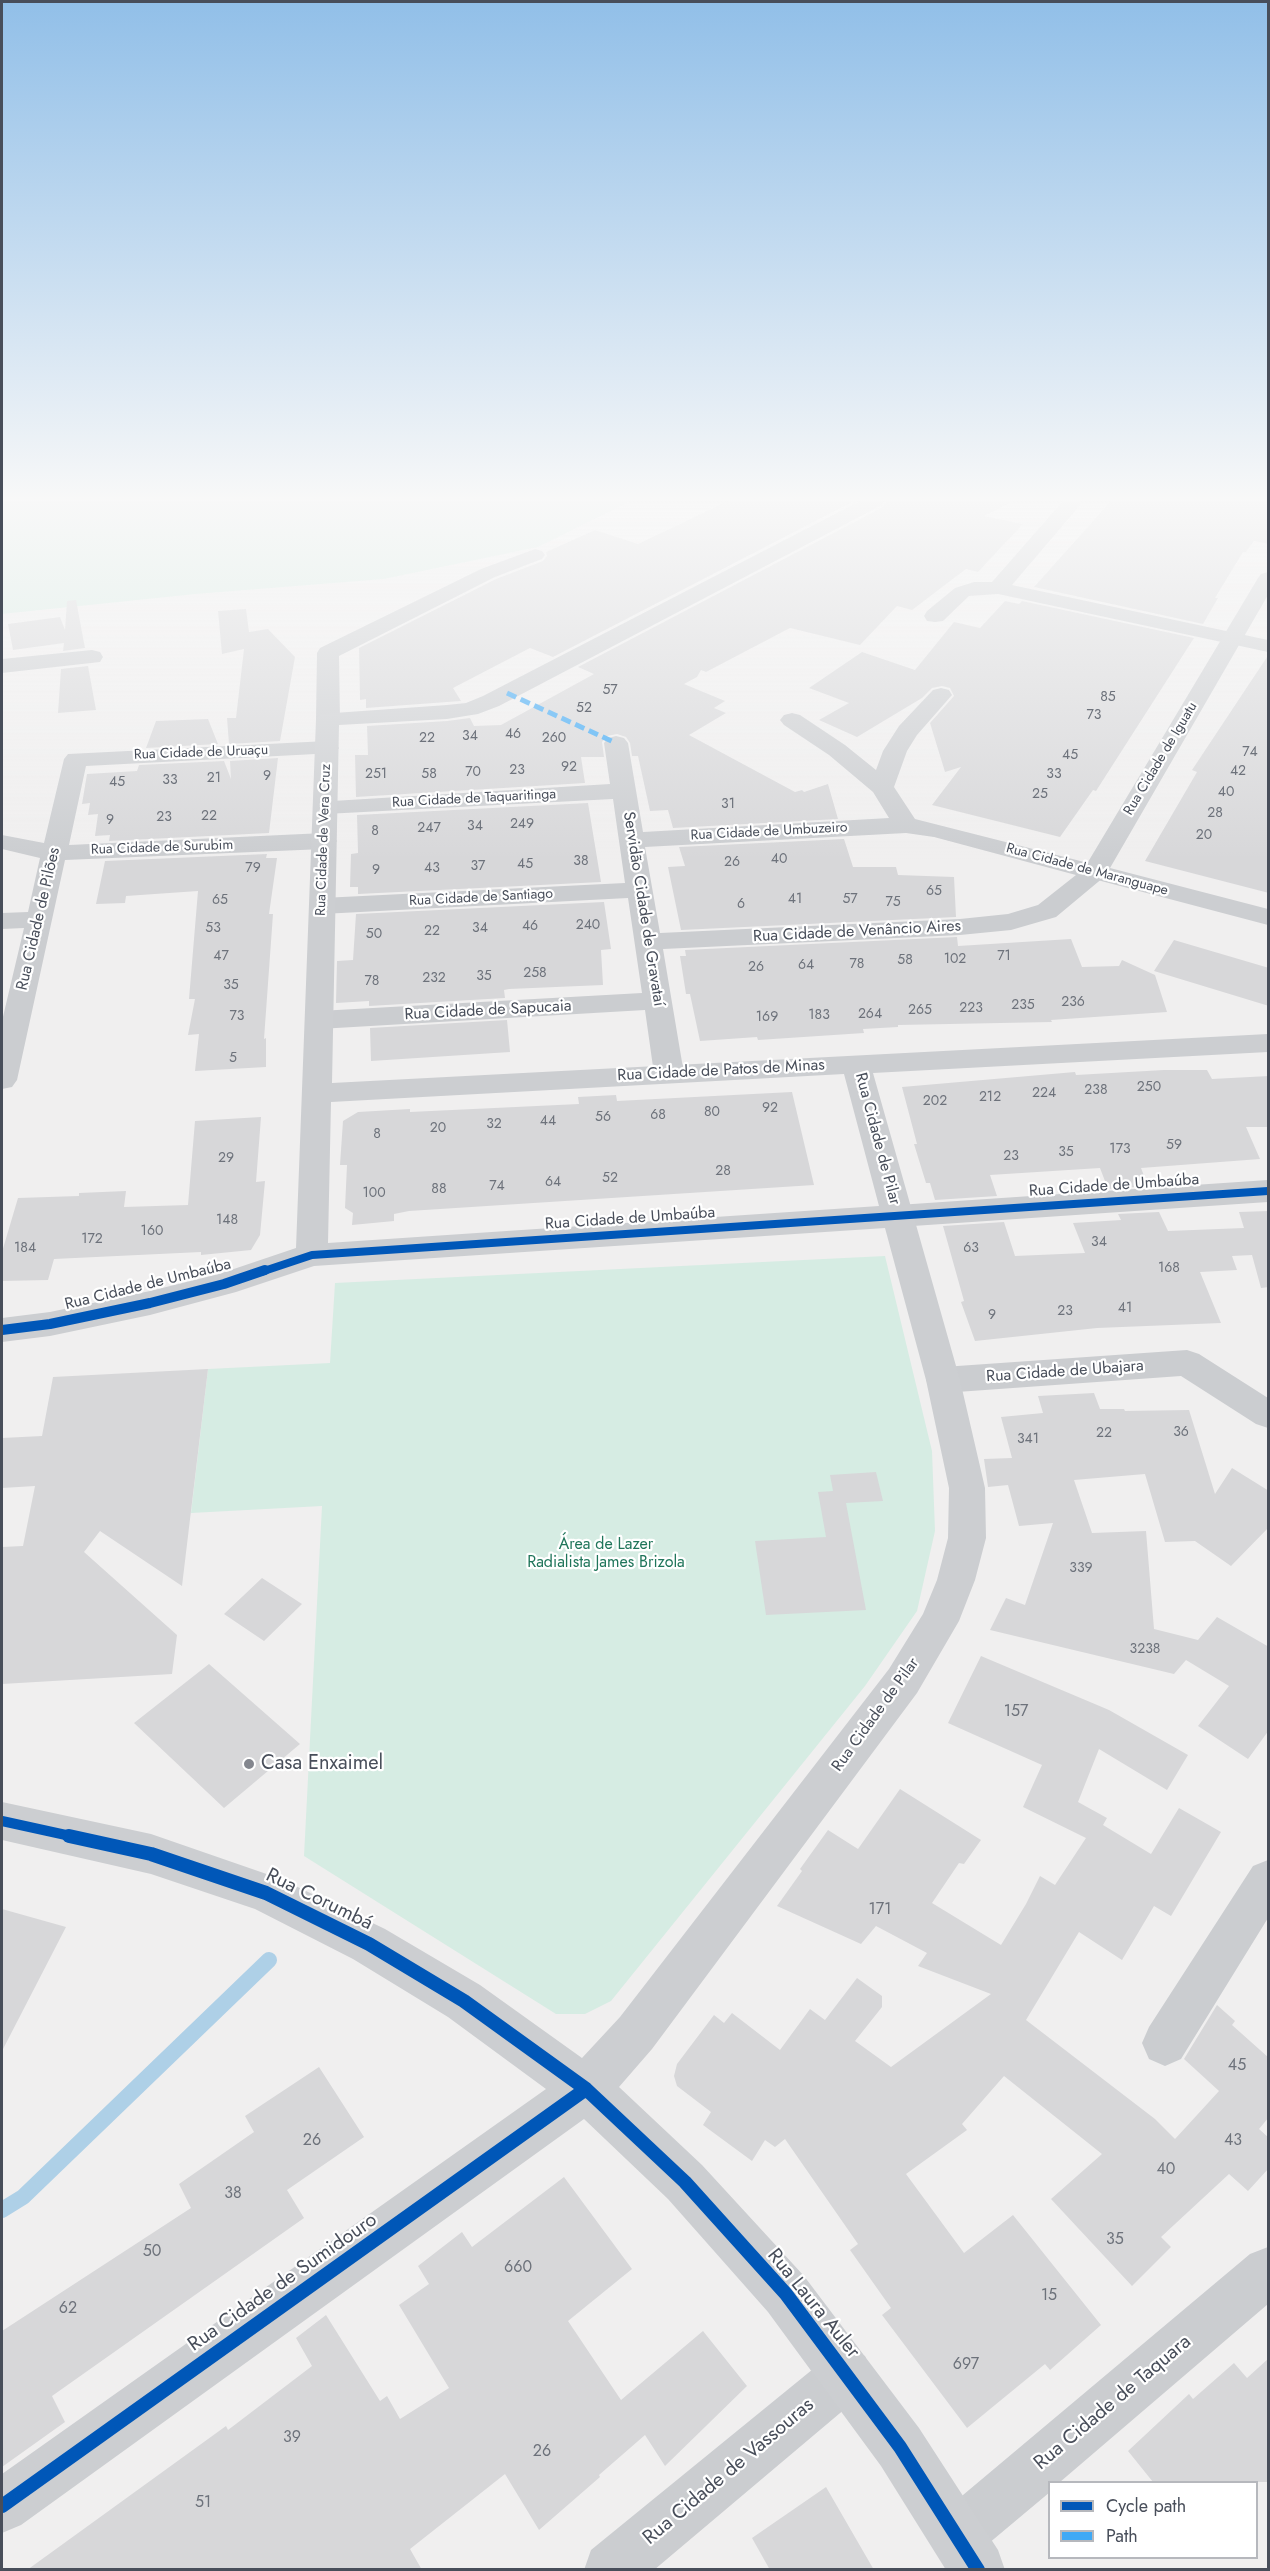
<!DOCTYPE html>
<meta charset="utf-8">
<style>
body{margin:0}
#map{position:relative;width:1270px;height:2571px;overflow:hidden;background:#f0efef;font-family:Jost,sans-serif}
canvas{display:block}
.frame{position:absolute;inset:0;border:3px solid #484e5a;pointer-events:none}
.legend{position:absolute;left:1048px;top:2481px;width:210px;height:78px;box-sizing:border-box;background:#fff;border:2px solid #b6b8bd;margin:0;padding:8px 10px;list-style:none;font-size:18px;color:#484e5a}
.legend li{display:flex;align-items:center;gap:12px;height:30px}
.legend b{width:30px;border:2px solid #b6b8bd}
</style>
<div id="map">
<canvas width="1270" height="2571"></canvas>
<div class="frame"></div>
<ul class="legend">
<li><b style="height:8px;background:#0057b8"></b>Cycle path</li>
<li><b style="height:8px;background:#3fa9f5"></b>Path</li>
</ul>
</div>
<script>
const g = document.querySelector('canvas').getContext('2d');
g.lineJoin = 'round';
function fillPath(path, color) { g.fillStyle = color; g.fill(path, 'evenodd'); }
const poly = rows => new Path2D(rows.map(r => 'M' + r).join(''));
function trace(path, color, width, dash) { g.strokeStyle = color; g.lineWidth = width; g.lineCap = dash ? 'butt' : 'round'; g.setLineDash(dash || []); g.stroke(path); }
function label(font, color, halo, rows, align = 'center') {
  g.font = font + ' Jost,sans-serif'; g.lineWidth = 4.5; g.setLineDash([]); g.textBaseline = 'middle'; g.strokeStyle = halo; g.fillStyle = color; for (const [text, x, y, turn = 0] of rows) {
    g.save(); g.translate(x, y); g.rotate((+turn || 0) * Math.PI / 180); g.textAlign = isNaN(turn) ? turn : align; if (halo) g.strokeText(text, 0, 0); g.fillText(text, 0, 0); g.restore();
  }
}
fillPath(poly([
 [2,501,631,501,538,547,384,579,196,594,2,614],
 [885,1256,932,1451,935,1531,917,1611,865,1686,611,2001,585,2014,556,2014,304,1856,322,1506,191,1513,208,1369,330,1363,335,1283]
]), '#d6ece3');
trace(poly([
 [2,2210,23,2197,269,1960]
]), '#aed0e7', 16);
fillPath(poly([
 [728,501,854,501,553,657,530,648,453,688,461,701,366,708,366,699,360,700,359,648,496,579,543,561,547,556,546,552,595,530,638,544],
 [886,501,1013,501,984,516,1023,524,978,572,966,569,912,610,897,606,860,645,790,628,706,672,701,670,697,677,684,684,725,701,714,708,726,713,689,735,795,792,802,790,804,792,828,784,838,819,673,828,668,810,650,811,638,756,632,756,630,743,626,737,617,734,607,736,602,742,604,757,581,757,585,783,356,797,355,755,368,755,367,726,447,721,470,718,474,726,501,725,594,674,578,667,883,507],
 [1111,501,1269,501,1269,544,1254,541,1246,552,1243,552,1215,598,1218,598,1203,624,1034,587],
 [76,600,85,648,63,651,64,643,13,650,8,624,60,617,65,630,67,601],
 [1005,601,1019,604,1022,601,1194,638,1096,791,1093,790,1060,837,932,805,961,767,945,772,930,723,954,696,950,688,942,686,932,688,922,698,857,737,819,720,849,703,809,688,862,652,915,670,954,622,980,628],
 [246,609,249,632,268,629,295,657,280,741,229,744,227,718,236,718,244,649,222,654,218,611],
 [1269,654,1269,893,1145,861,1197,772,1192,770],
 [88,666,96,710,58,713,61,669],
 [208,719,218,744,146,748,156,721],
 [278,758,269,833,109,841,110,835,95,836,98,814,88,815,90,803,82,804,87,774,137,771,139,765,224,761,231,779,230,761],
 [588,803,601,882,358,894,358,887,350,887,351,854,358,853,357,815],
 [844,839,853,867,896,867,898,875,954,877,956,917,681,930,668,867,685,866,679,847],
 [267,854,266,858,277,858,269,914,273,914,264,1039,266,1038,266,1067,195,1071,199,1034,188,1035,195,999,189,999,198,891,126,896,125,903,96,904,105,861],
 [604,902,611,949,601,950,603,985,509,989,504,990,505,998,369,1006,369,1001,336,1003,337,961,353,960,356,914],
 [957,937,958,946,1071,939,1082,967,1119,966,1122,960,1155,975,1167,1012,1051,1020,1052,1022,898,1025,898,1027,863,1029,864,1033,758,1040,757,1037,700,1041,690,994,686,994,680,956,686,956,685,950],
 [1174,940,1269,968,1269,1006,1154,971],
 [507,1020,510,1052,371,1061,370,1028],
 [1164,1070,1207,1070,1212,1079,1269,1076,1269,1127,1246,1127,1260,1159,1141,1168,1148,1186,1108,1189,1100,1168,990,1175,997,1196,935,1200,930,1183,926,1183,914,1144,917,1144,902,1087,1075,1072,1076,1075],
 [792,1092,814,1185,409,1211,394,1214,394,1221,352,1225,353,1213,345,1208,347,1165,340,1165,343,1121,358,1112,410,1109,410,1112,579,1104,578,1097,616,1095,617,1101],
 [261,1117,256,1182,265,1181,260,1235,251,1250,201,1255,201,1252,54,1259,48,1280,2,1281,2,1252,18,1198,79,1196,79,1193,126,1191,124,1207,188,1205,195,1121],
 [1269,1211,1269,1287,1261,1288,1252,1255,1232,1256,1237,1270,1200,1272,1221,1323,1097,1328,975,1341,961,1302,964,1301,943,1226,1004,1222,1015,1256,1085,1253,1073,1223,1121,1220,1118,1214,1159,1212,1168,1231,1244,1228,1239,1212],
 [208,1369,182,1586,100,1531,84,1552,177,1635,172,1674,2,1684,2,1547,23,1546,35,1486,2,1488,2,1438,42,1436,53,1377],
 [1094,1393,1100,1409,1124,1409,1125,1411,1189,1410,1215,1494,1232,1468,1269,1491,1269,1527,1231,1566,1195,1541,1165,1542,1145,1474,1074,1480,1092,1533,1146,1531,1154,1629,1198,1640,1217,1617,1269,1647,1269,1730,1248,1759,1198,1726,1229,1686,1186,1660,1174,1674,990,1630,1006,1598,1025,1605,1053,1523,1019,1526,1008,1485,988,1487,984,1459,1012,1458,1001,1417,1043,1413,1038,1396],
 [876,1472,883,1501,846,1503,866,1610,766,1615,755,1541,826,1537,818,1492,833,1491,830,1475],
 [262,1578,302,1604,264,1641,224,1614],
 [981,1656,1109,1710,1188,1755,1167,1790,1099,1749,1078,1802,1107,1818,1103,1825,1151,1854,1179,1808,1221,1832,1171,1916,1154,1906,1122,1960,1079,1932,1026,2020,1155,2119,1175,2139,1219,2091,1184,2059,1217,2005,1235,2021,1232,2025,1269,2058,1269,2117,1259,2129,1269,2138,1269,2168,1248,2191,1229,2174,1161,2237,1171,2247,1132,2286,1051,2199,1102,2154,1004,2076,962,2124,967,2130,906,2174,964,2253,1013,2215,1101,2325,1050,2370,1045,2364,967,2428,882,2315,891,2308,850,2250,858,2244,785,2139,775,2147,765,2140,752,2161,703,2125,711,2112,677,2086,674,2076,677,2064,714,2015,724,2023,732,2013,780,2050,810,2009,825,2020,857,1978,882,1996,882,2007,855,2041,891,2067,991,1994,918,1966,927,1953,876,1926,861,1944,777,1906,802,1871,800,1869,828,1830,858,1849,900,1789,981,1840,964,1864,959,1863,932,1903,1001,1945,1026,1904,1040,1876,1055,1885,1086,1838,1023,1807,1042,1765,948,1723],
 [209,1664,300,1744,224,1808,134,1723],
 [2,1909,66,1927,2,2051],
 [319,2067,364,2137,287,2190,304,2218,52,2396,65,2422,2,2467,2,2331,191,2208,179,2184,254,2132,245,2116],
 [564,2177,632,2269,568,2321,621,2400,703,2331,747,2386,665,2466,645,2435,599,2475,600,2477,539,2530,505,2474,410,2549,422,2570,27,2570,226,2426,228,2430,312,2366,296,2338,326,2315,380,2401,387,2396,400,2419,449,2388,399,2305,429,2284,418,2266,462,2232,472,2247],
 [1269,2358,1269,2482,1153,2482,1128,2451,1189,2394,1193,2399,1234,2363,1247,2378],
 [826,2487,874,2570,770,2570,752,2538]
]), '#d7d7d9');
fillPath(poly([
 [1063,501,1079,501,1081,504,1012,585,1268,640,1268,652,998,594,969,596,943,621,935,622,927,621,924,616,927,611,955,588,974,582,992,582,1063,501],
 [535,549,542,551,545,555,542,559,495,577,339,656,340,719,336,724,328,726,320,724,316,719,317,653,320,648,481,569,535,549],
 [92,650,100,652,103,657,100,662,2,673,2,659,92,650],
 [941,688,949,690,952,695,917,735,907,751,894,787,915,819,1104,867,1108,872,1104,877,1056,917,1011,930,960,935,663,949,684,1074,679,1081,669,1083,659,1081,654,1074,645,1010,319,1029,309,1026,305,1020,309,1014,319,1011,642,993,628,898,322,914,313,912,309,906,313,900,322,898,625,883,613,799,325,814,316,812,313,807,316,802,610,784,604,743,608,738,616,736,624,738,628,743,643,832,889,818,873,792,829,755,784,725,780,720,784,715,792,713,800,715,845,745,876,770,883,751,899,726,933,690,941,688],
 [906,833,934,837,1076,875,1038,905,1008,914,960,919,660,933,645,847,906,833],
 [327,741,335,743,339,748,335,753,86,766,69,845,324,833,333,836,337,841,333,846,324,849,65,860,17,1080,12,1087,2,1089,2,1021,24,928,2,929,2,913,28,912,40,858,2,849,2,835,44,843,64,759,68,754,327,741],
 [1268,1180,1268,1202,898,1227,887,1224,882,1216,887,1208,898,1205,1268,1180],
 [1187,1350,1199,1354,1268,1398,1268,1428,1256,1424,1181,1376,943,1393,931,1389,926,1380,931,1371,943,1367,1187,1350],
 [1268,1860,1268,1918,1181,2059,1165,2066,1149,2059,1142,2043,1149,2027,1253,1866,1268,1860],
 [1268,2247,1268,2304,1060,2482,1050,2482,1050,2492,976,2554,957,2562,938,2554,930,2535,938,2516,1250,2254,1268,2247],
 [847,2348,865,2356,873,2374,865,2392,654,2570,584,2570,591,2550,829,2356,847,2348]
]), '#cbcdd0');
fillPath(poly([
 [860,501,884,501,882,505,499,706,478,714,447,719,339,725,332,1083,1268,1034,1268,1052,873,1073,960,1380,985,1488,986,1538,975,1580,959,1621,917,1693,652,2049,619,2087,702,2165,804,2276,919,2428,998,2550,1005,2570,946,2570,881,2466,768,2312,668,2199,584,2119,21,2525,2,2533,2,2474,546,2089,448,2017,353,1959,255,1909,151,1874,2,1840,2,1802,151,1834,281,1879,385,1929,480,1985,582,2058,620,2017,889,1669,923,1614,937,1580,948,1538,949,1488,926,1380,885,1228,314,1266,236,1292,150,1315,50,1336,2,1342,2,1318,50,1312,150,1291,219,1274,296,1248,316,719,320,714,447,705,466,703,483,696,860,501],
 [844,1074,879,1206,328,1243,331,1102,844,1074],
 [1268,572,1268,595,1110,868,1268,909,1268,925,1086,877,1082,872,1258,578,1261,574,1268,572]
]), '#ccced1');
trace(poly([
 [507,693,616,743]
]), '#3fa9f5', 5, [10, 5]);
trace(poly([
 [261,1272,312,1255,1268,1191]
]), '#0057b8', 8);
trace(poly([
 [2,1330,50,1324,150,1303,224,1284,265,1270],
 [2,1821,75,1837]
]), '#0057b8', 10);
trace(poly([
 [69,1836,151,1854,266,1893,369,1944,464,2001,586,2089,685,2182,786,2294,900,2447,978,2570],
 [2,2506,586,2089]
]), '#0057b8', 14);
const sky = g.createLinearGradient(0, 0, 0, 861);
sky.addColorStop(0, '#91bfe8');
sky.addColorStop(0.58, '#f8f8f8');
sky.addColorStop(1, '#f8f8f800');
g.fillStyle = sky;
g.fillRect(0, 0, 1270, 861);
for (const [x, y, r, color] of [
 [249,1764,6,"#83868e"]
]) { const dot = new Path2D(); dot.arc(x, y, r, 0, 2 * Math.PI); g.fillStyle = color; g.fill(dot); trace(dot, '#fff', 2); }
label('14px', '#6d727b', null, [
 ["57",610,691],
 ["85",1108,698],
 ["52",584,709],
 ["73",1094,716],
 ["46",513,735],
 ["34",470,737],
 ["22",427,739],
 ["260",554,739],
 ["74",1250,753],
 ["45",1070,756],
 ["92",569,768],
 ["23",517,771],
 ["42",1238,772],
 ["70",473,773],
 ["251",376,775],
 ["58",429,775],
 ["33",1054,775],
 ["9",267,777],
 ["21",214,779],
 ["33",170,781],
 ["45",117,783],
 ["40",1226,793],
 ["25",1040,795],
 ["31",728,805],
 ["28",1215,814],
 ["22",209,817],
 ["23",164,818],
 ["9",110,821],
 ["249",522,825],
 ["34",475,827],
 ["247",429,829],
 ["8",375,832],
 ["20",1204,836],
 ["40",779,860],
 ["38",581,862],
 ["26",732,863],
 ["45",525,865],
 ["37",478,867],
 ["79",253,869],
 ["43",432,869],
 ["9",376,871],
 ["65",934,892],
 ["41",795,900],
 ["57",850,900],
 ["65",220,901],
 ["75",893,903],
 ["6",741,905],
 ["240",588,926],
 ["46",530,927],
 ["53",213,929],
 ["34",480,929],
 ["22",432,932],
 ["50",374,935],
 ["47",221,957],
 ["71",1004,957],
 ["102",955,960],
 ["58",905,961],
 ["78",857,965],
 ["64",806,966],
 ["26",756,968],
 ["258",535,974],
 ["35",484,977],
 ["232",434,979],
 ["78",372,982],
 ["35",231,986],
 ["236",1073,1003],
 ["235",1023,1006],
 ["223",971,1009],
 ["265",920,1011],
 ["264",870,1015],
 ["183",819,1016],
 ["73",237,1017],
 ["169",767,1018],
 ["5",233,1059],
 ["250",1149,1088],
 ["238",1096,1091],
 ["224",1044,1094],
 ["212",990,1098],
 ["202",935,1102],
 ["92",770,1109],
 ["80",712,1113],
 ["68",658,1116],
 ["56",603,1118],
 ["44",548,1122],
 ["32",494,1125],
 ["20",438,1129],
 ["8",377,1135],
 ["59",1174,1146],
 ["173",1120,1150],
 ["35",1066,1153],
 ["23",1011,1157],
 ["29",226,1159],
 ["28",723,1172],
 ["52",610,1179],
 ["64",553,1183],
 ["74",497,1187],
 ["88",439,1190],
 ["100",374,1194],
 ["148",227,1221],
 ["160",152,1232],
 ["172",92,1240],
 ["34",1099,1243],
 ["184",25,1249],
 ["63",971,1249],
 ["168",1169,1269],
 ["41",1125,1309],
 ["23",1065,1312],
 ["9",992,1316],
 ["36",1181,1433],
 ["22",1104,1434],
 ["341",1028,1440],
 ["339",1081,1569],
 ["3238",1145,1650]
]);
label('14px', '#484e5a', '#fff', [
 ["Rua Cidade de Uruaçu",201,753,-2],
 ["Rua Cidade de Iguatu",1161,759,-59],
 ["Rua Cidade de Taquaritinga",474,799,-3],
 ["Rua Cidade de Umbuzeiro",769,832,-3],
 ["Rua Cidade de Vera Cruz",324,840,-88],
 ["Rua Cidade de Surubim",162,848,-2],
 ["Rua Cidade de Maranguape",1087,870,15],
 ["Rua Cidade de Santiago",481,898,-3]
]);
label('16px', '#484e5a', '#fff', [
 ["Servidão Cidade de Gravataí",643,909,81],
 ["Rua Cidade de Pilões",39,919,-77],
 ["Rua Cidade de Venâncio Aires",857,932,-3],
 ["Rua Cidade de Sapucaia",488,1011,-3],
 ["Rua Cidade de Patos de Minas",721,1071,-3],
 ["Rua Cidade de Pilar",877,1139,75],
 ["Rua Cidade de Umbaúba",1114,1186,-4],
 ["Rua Cidade de Umbaúba",630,1219,-4],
 ["Rua Cidade de Umbaúba",148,1285,-14],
 ["Rua Cidade de Ubajara",1065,1372,-4],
 ["Rua Cidade de Pilar",876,1715,-54]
]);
label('16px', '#1f755a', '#fff', [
 ["Área de Lazer",606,1545],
 ["Radialista James Brizola",606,1563]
]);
label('16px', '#6d727b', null, [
 ["157",1016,1712],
 ["171",880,1910],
 ["45",1237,2066],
 ["26",312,2141],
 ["43",1233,2141],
 ["40",1166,2170],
 ["38",233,2194],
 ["35",1115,2240],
 ["50",152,2252],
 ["660",518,2268],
 ["15",1049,2296],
 ["62",68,2309],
 ["697",966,2365],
 ["39",292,2438],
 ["26",542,2452],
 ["51",203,2503]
]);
label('20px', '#484e5a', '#fff', [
 ["Casa Enxaimel",261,1764]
], 'left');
label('20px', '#484e5a', '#fff', [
 ["Rua Corumbá",319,1900,26],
 ["Rua Cidade de Sumidouro",283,2283,-35],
 ["Rua Laura Auler",813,2304,51],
 ["Rua Cidade de Taquara",1113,2403,-40],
 ["Rua Cidade de Vassouras",729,2472,-40]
]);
</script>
